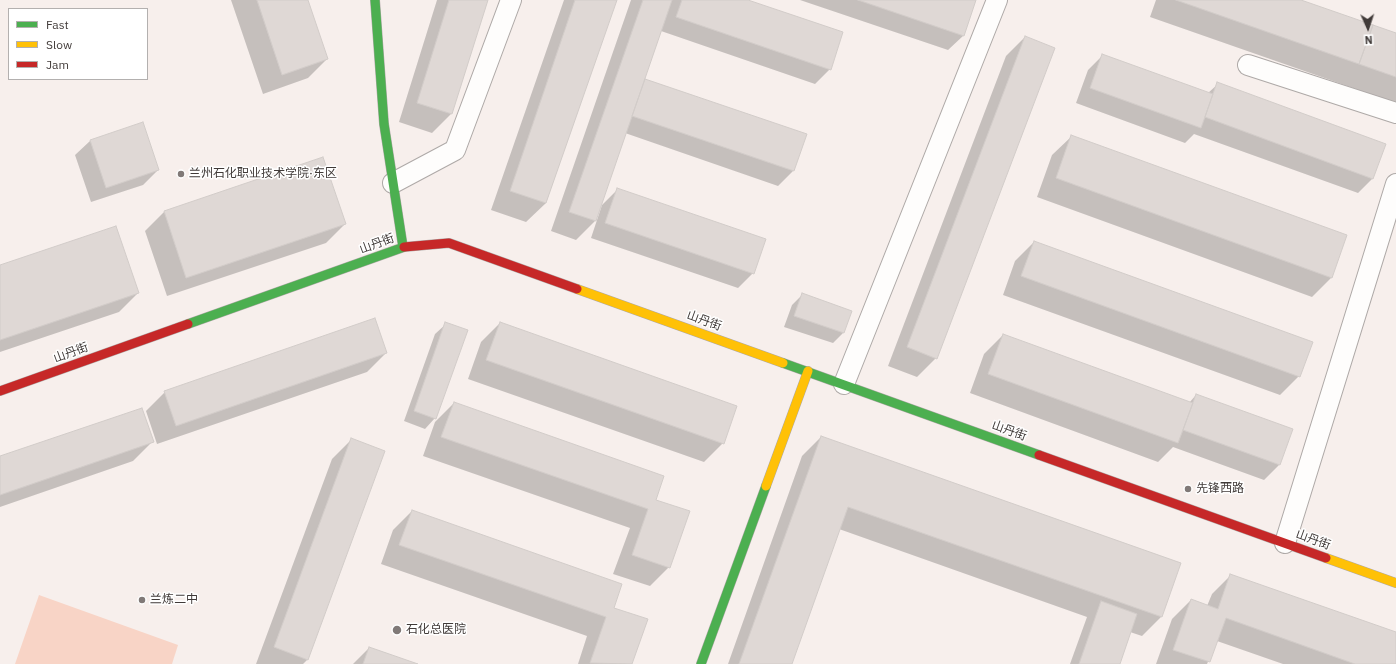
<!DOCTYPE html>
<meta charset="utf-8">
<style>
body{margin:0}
#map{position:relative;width:1396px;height:664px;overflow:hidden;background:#f7efec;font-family:"IBM Plex Sans",sans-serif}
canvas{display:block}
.legend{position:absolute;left:8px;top:8px;width:140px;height:72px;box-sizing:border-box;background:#fff;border:1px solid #b3b0af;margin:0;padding:5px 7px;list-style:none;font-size:12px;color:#403a38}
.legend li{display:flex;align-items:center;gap:8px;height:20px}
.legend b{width:20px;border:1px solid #b3b0af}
.north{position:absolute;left:1348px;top:8px;width:40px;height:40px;-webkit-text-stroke:3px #fff;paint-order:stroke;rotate:177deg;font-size:11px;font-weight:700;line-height:16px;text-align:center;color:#403a38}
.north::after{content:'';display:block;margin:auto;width:14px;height:18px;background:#403a38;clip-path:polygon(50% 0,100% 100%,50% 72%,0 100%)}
</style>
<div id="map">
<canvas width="1396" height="664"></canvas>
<ul class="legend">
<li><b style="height:5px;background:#4caf50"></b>Fast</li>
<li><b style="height:5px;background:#ffc107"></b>Slow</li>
<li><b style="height:5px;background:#c62828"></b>Jam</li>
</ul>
<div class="north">N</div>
</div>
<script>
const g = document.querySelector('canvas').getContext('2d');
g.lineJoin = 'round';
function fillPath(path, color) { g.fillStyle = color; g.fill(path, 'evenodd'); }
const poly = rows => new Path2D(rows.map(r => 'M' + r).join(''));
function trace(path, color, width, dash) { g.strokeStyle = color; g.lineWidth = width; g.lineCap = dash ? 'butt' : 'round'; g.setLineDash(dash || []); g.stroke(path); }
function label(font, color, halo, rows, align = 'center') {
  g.font = font + ' "IBM Plex Sans","Noto Sans SC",sans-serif'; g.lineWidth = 3; g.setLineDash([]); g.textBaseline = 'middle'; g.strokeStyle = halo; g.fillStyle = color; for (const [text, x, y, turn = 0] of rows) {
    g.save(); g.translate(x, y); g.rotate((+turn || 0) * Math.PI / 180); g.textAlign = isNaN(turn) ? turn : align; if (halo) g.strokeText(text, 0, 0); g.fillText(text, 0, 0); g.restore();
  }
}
fillPath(poly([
 [39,595,178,645,172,664,15,664]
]), '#f8d4c6');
fillPath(poly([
 [231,0,307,0,327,59,308,78,263,94],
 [437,0,487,0,451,114,432,133,399,122],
 [564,0,616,0,546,203,526,222,491,210],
 [631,0,745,0,830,69,815,84,661,31,644,79,805,135,793,171,778,186,625,133,595,221,576,240,551,231],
 [800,0,975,0,963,36,948,50],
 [1156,0,1298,0,1396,34,1396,103,1150,17],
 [1025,37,936,358,917,377,888,366,1006,56],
 [1103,55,1208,93,1218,84,1373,178,1358,193,1194,134,1185,143,1076,103,1088,70],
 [142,123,158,170,143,185,91,202,75,155,90,141],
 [1072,136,1346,236,1331,278,1312,297,1037,197,1052,155],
 [322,159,345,224,326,243,167,296,145,231,164,212],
 [617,190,753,273,738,288,591,238,602,205],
 [1034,242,1299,376,1280,395,1003,295,1015,261],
 [0,266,138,293,119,312,0,352],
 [802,295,843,333,833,343,784,327,792,305],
 [500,323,723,443,704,462,468,379,481,342],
 [446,324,435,418,425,429,404,421,435,334],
 [1003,335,1189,403,1196,395,1279,465,1264,480,1173,447,1158,462,970,393,984,354],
 [1191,412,1187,422,1185,421],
 [386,353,367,372,157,444,146,411,165,392],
 [454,403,655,500,669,567,650,586,613,574,630,528,423,456,435,422],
 [821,437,1180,563,1161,617,1142,636,1130,632,1119,664,1070,664,1087,617,839,529,791,664,728,664,802,456],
 [351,440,308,659,303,664,256,664,332,459],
 [152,442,133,461,0,507,0,457],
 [412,511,613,608,647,620,631,664,578,664,587,636,381,564,393,530],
 [1231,575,1396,633,1396,664,1283,664,1217,641,1207,664,1156,664,1172,619,1191,600,1207,606,1212,594],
 [369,648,415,664,353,664]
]), '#0003');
const building = poly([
 [257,0,308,0,328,59,282,75,257,0],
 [449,0,488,0,452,114,417,103,449,0],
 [575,0,617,0,546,203,510,191,575,0],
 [643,0,672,0,596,221,569,212,643,0],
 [682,0,748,0,843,32,831,70,676,17,682,0],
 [858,0,976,0,964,36,858,0],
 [1176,0,1301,0,1373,25,1359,64,1176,0],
 [1373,25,1396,33,1396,77,1359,64,1373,25],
 [1025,36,1055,48,937,359,907,347,1025,36],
 [1102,54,1213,94,1201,128,1090,88,1102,54],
 [645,79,807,134,794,171,632,116,645,79],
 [1217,82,1386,144,1373,179,1205,117,1217,82],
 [143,122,159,170,106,188,90,140,143,122],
 [1071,135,1347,235,1332,278,1056,178,1071,135],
 [323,157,346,224,186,278,164,211,323,157],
 [617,188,766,239,754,274,605,223,617,188],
 [116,226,139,293,0,340,0,265,116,226],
 [1034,241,1313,342,1300,377,1021,276,1034,241],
 [802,293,852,311,844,333,794,316,802,293],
 [375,318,387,353,176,426,164,391,375,318],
 [445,322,468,330,436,419,414,411,445,322],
 [500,322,737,406,724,444,486,360,500,322],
 [1003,334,1193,403,1178,443,988,374,1003,334],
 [1196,394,1293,429,1280,465,1183,430,1196,394],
 [454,402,664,476,656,500,690,511,670,568,632,555,648,509,441,437,454,402],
 [142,408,154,442,0,495,0,456,142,408],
 [821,436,1181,563,1162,617,848,507,792,664,739,664,821,436],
 [351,438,385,451,308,660,274,647,351,438],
 [412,510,622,584,614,608,648,619,632,664,590,663,606,617,399,545,412,510],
 [1230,574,1396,632,1396,664,1355,664,1226,618,1210,662,1173,650,1191,599,1218,609,1230,574],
 [1101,601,1137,614,1120,664,1079,664,1101,601],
 [369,647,418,664,363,664,369,647]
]);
fillPath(building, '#dfd8d5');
trace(building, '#d2ccc9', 1);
const street = poly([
 [1248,65,1396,113],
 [393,183,455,150,511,0],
 [844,384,997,0],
 [1285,543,1396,184]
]);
const fast = poly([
 [375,0,384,124,403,247],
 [188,324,404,247],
 [783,363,1039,455],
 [701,664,766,486]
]);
const slow = poly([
 [577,289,783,363],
 [766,486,808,371],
 [1326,558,1396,583]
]);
const jam = poly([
 [404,247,449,243,577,289],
 [0,391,188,324],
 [1039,455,1326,558]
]);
trace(street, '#aea9a7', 22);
trace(fast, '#aea9a7', 10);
trace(slow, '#aea9a7', 10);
trace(jam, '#aea9a7', 10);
trace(street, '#fefdfc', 20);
trace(fast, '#4caf50', 9);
trace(slow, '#ffc107', 9);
trace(jam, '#c62828', 9);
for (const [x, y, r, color] of [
 [181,174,4,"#807977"],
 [1188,489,4,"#807977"],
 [142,600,4,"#807977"],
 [397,630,5,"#807977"]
]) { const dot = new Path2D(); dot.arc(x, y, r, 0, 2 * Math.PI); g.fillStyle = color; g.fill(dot); trace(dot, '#fff', 1.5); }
label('12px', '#403a38', '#fff', [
 ["兰州石化职业技术学院·东区",189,174],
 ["先锋西路",1196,489],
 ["兰炼二中",150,600],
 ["石化总医院",406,630]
], 'left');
label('12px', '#403a38', '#fff', [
 ["山丹街",377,244,-20],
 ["山丹街",704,321,20],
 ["山丹街",71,353,-20],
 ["山丹街",1009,431,20],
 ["山丹街",1313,540,20]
]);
</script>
